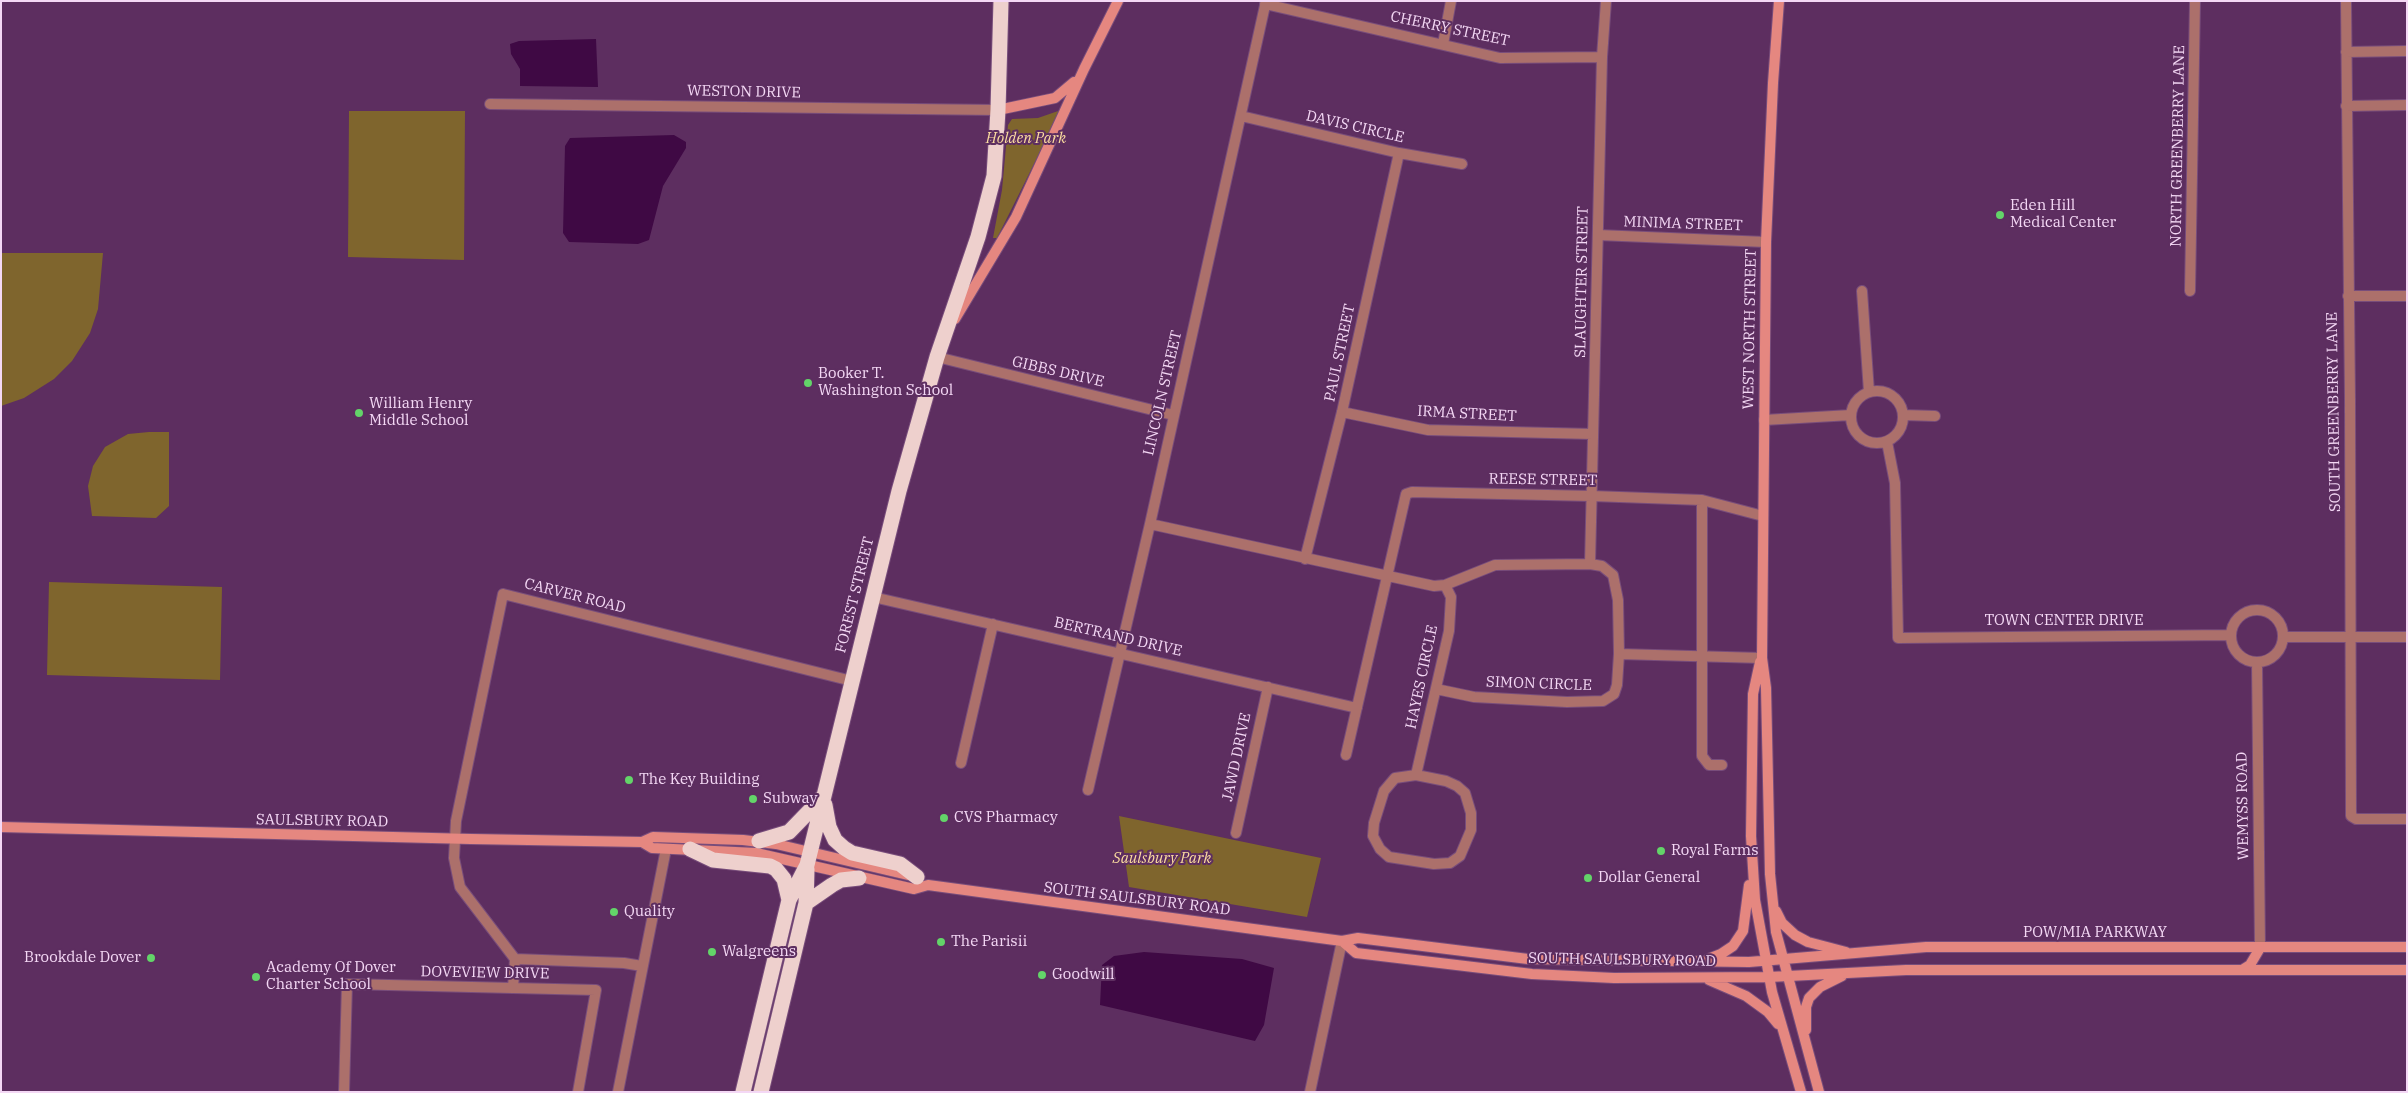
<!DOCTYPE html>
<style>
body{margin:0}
#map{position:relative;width:2408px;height:1093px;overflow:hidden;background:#5d2e60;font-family:"IBM Plex Serif",serif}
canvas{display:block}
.frame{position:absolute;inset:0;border:2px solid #f4d8f5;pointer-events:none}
</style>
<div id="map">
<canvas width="2408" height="1093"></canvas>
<div class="frame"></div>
</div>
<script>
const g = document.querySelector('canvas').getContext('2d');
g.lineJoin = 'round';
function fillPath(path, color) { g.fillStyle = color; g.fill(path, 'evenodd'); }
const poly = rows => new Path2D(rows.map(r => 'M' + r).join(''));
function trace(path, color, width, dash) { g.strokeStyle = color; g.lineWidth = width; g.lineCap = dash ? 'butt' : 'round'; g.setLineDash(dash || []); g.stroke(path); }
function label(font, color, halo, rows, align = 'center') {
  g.font = font + ' "IBM Plex Serif",serif'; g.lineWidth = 4; g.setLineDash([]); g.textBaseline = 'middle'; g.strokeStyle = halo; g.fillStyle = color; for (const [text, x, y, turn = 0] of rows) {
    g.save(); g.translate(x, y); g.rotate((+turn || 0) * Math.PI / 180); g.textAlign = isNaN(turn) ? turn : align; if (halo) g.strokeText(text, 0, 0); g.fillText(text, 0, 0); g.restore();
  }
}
fillPath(poly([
 [1061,110,997,238,993,238,1002,190,1008,125,1012,119,1038,118],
 [349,111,465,111,464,260,348,257],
 [1,253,103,253,98,309,90,333,72,361,54,379,24,398,1,406],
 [149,432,169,432,169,506,156,518,92,516,88,486,93,466,105,447,128,434],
 [49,582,222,587,220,680,47,675],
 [1119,816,1321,858,1307,917,1129,887]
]), '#7f652d');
fillPath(poly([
 [596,39,598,87,520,86,520,69,511,54,510,44,519,41],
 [674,135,686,142,686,148,663,186,649,240,638,244,569,242,563,233,565,146,570,138],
 [1144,952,1242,959,1274,968,1264,1025,1255,1041,1100,1005,1102,965,1114,956]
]), '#3f0944');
const street = poly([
 [2346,1,2350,400,2351,816,2356,819,2407,819],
 [1265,4,1500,58,1602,57],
 [1443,44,1451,1],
 [2346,52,2407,51],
 [490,104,998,110],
 [2346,106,2407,105],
 [1241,116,1399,153,1462,164],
 [1598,235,1766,242],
 [1862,291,1869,392],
 [2190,291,2195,1],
 [2348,296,2407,296],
 [937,357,1173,415],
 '1851 417a26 26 0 1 1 52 0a26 26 0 1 1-52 0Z',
 [1342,412,1428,430,1593,434],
 [1903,415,1935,416],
 [1764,420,1851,415],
 [1887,442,1895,483,1898,638,2231,635],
 [1702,500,1702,756,1709,765,1722,765],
 [1150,524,1434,586,1445,585,1495,565,1590,564,1602,566,1613,575,1618,600,1619,654,1617,685,1614,694,1603,701,1567,702,1474,697,1436,689],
 [1305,559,1342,412,1399,153],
 [1590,564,1602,57,1606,1],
 [873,597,1357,708],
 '2231 636a26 26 0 1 1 52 0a26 26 0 1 1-52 0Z',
 [2284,637,2407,637],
 [1619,654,1762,658],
 [2257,662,2260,948],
 [1346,755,1406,494,1412,492,1592,496,1702,500,1763,516],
 [961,763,993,624],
 [1416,775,1446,781,1457,786,1465,793,1471,813,1471,830,1460,856,1450,863,1434,864,1389,857,1380,849,1373,836,1374,823,1384,791,1395,778,1416,775],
 [1416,775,1449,631,1451,597,1445,585],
 [1088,790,1150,524,1266,1],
 [1236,833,1268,687],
 [642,966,624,963,515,959,460,887,454,858,456,821,503,594,852,681],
 [513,988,515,959],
 [344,1092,347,984,596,990,578,1092],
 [618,1092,666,849],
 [1310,1092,1342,941]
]);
const secondary = poly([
 [1779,1,1773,83,1766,242,1762,658,1766,688,1770,874,1776,932,1819,1092],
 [998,110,1055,98,1074,82],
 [955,319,1016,217,1084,69,1118,1],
 [1760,662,1753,694,1751,836,1755,900,1772,992,1801,1092],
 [1,827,471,839,642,842,653,837,743,840,776,844,912,876],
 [642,842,652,848,756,853,914,889,928,885,1342,941,1358,938,1528,959,1749,962,1926,947,2407,947],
 [1776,911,1782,923,1795,935,1808,942,1846,952],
 [1342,941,1356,953,1532,974,1614,978,1769,977,1906,970,2407,970],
 [1708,959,1721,954,1733,946,1743,931,1749,885],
 [2242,970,2250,965,2260,948],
 [1709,980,1746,996,1768,1012,1778,1024],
 [1806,1030,1806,1007,1809,998,1820,987,1842,976]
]);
const highway = poly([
 [825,805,829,827,835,840,844,848,852,853,900,864,917,877],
 [759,841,789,832,823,797],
 [690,849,713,860,770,866,776,869,784,879,789,900],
 [806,903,832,885,841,880,859,878],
 [743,1092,789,900,807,865,899,491,937,357,978,237,994,176,998,110,1001,1],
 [761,1092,806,903,807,869]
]);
trace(street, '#784d7b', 12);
trace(secondary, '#784d7b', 12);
trace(highway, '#784d7b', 17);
trace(street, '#ac706b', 10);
trace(secondary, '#e58780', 10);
trace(highway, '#eed0cd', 15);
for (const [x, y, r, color] of [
 [2000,215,5,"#63d469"],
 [808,383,5,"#63d469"],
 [359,413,5,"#63d469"],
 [629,780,5,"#63d469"],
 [753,799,5,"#63d469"],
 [944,818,5,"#63d469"],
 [1661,851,5,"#63d469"],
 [1588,878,5,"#63d469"],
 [614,912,5,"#63d469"],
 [941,942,5,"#63d469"],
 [712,952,5,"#63d469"],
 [151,958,5,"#63d469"],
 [1042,975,5,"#63d469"],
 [256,977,5,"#63d469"]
]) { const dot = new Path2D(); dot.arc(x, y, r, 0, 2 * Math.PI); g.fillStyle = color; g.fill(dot); trace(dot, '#5d2e60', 2); }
label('15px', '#f4d8f5', '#5d2e60', [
 ["CHERRY STREET",1450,29,12],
 ["WESTON DRIVE",744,92,1],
 ["DAVIS CIRCLE",1355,127,13],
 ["NORTH GREENBERRY LANE",2178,146,-89],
 ["MINIMA STREET",1683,224,2],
 ["SLAUGHTER STREET",1582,282,-89],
 ["WEST NORTH STREET",1750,329,-89],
 ["PAUL STREET",1340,353,-78],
 ["GIBBS DRIVE",1058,372,13],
 ["LINCOLN STREET",1163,393,-77],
 ["SOUTH GREENBERRY LANE",2334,412,-91],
 ["IRMA STREET",1467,414,3],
 ["REESE STREET",1543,480,1],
 ["FOREST STREET",855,595,-76],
 ["CARVER ROAD",575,596,14],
 ["TOWN CENTER DRIVE",2064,621],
 ["BERTRAND DRIVE",1118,637,13],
 ["HAYES CIRCLE",1422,677,-78],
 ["SIMON CIRCLE",1539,684,2],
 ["JAWD DRIVE",1237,757,-78],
 ["WEMYSS ROAD",2243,806,-91],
 ["SAULSBURY ROAD",322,821,1],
 ["SOUTH SAULSBURY ROAD",1137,899,7],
 ["POW/MIA PARKWAY",2095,933],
 ["SOUTH SAULSBURY ROAD",1622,960,1],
 ["DOVEVIEW DRIVE",485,973,1]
]);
label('italic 15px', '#fbdc9f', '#5d2e60', [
 ["Holden Park",1026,139],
 ["Saulsbury Park",1162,859]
]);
label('15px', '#f4d8f5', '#5d2e60', [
 ["Eden Hill",2010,206],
 ["Medical Center",2010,223],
 ["Booker T.",818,374],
 ["Washington School",818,391],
 ["William Henry",369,404],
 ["Middle School",369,421],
 ["The Key Building",639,780],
 ["Subway",763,799],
 ["CVS Pharmacy",954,818],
 ["Royal Farms",1671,851],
 ["Dollar General",1598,878],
 ["Quality",624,912],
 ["The Parisii",951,942],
 ["Walgreens",722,952],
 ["Brookdale Dover",141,958,"right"],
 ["Academy Of Dover",266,968],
 ["Charter School",266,985],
 ["Goodwill",1052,975]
], 'left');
</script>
